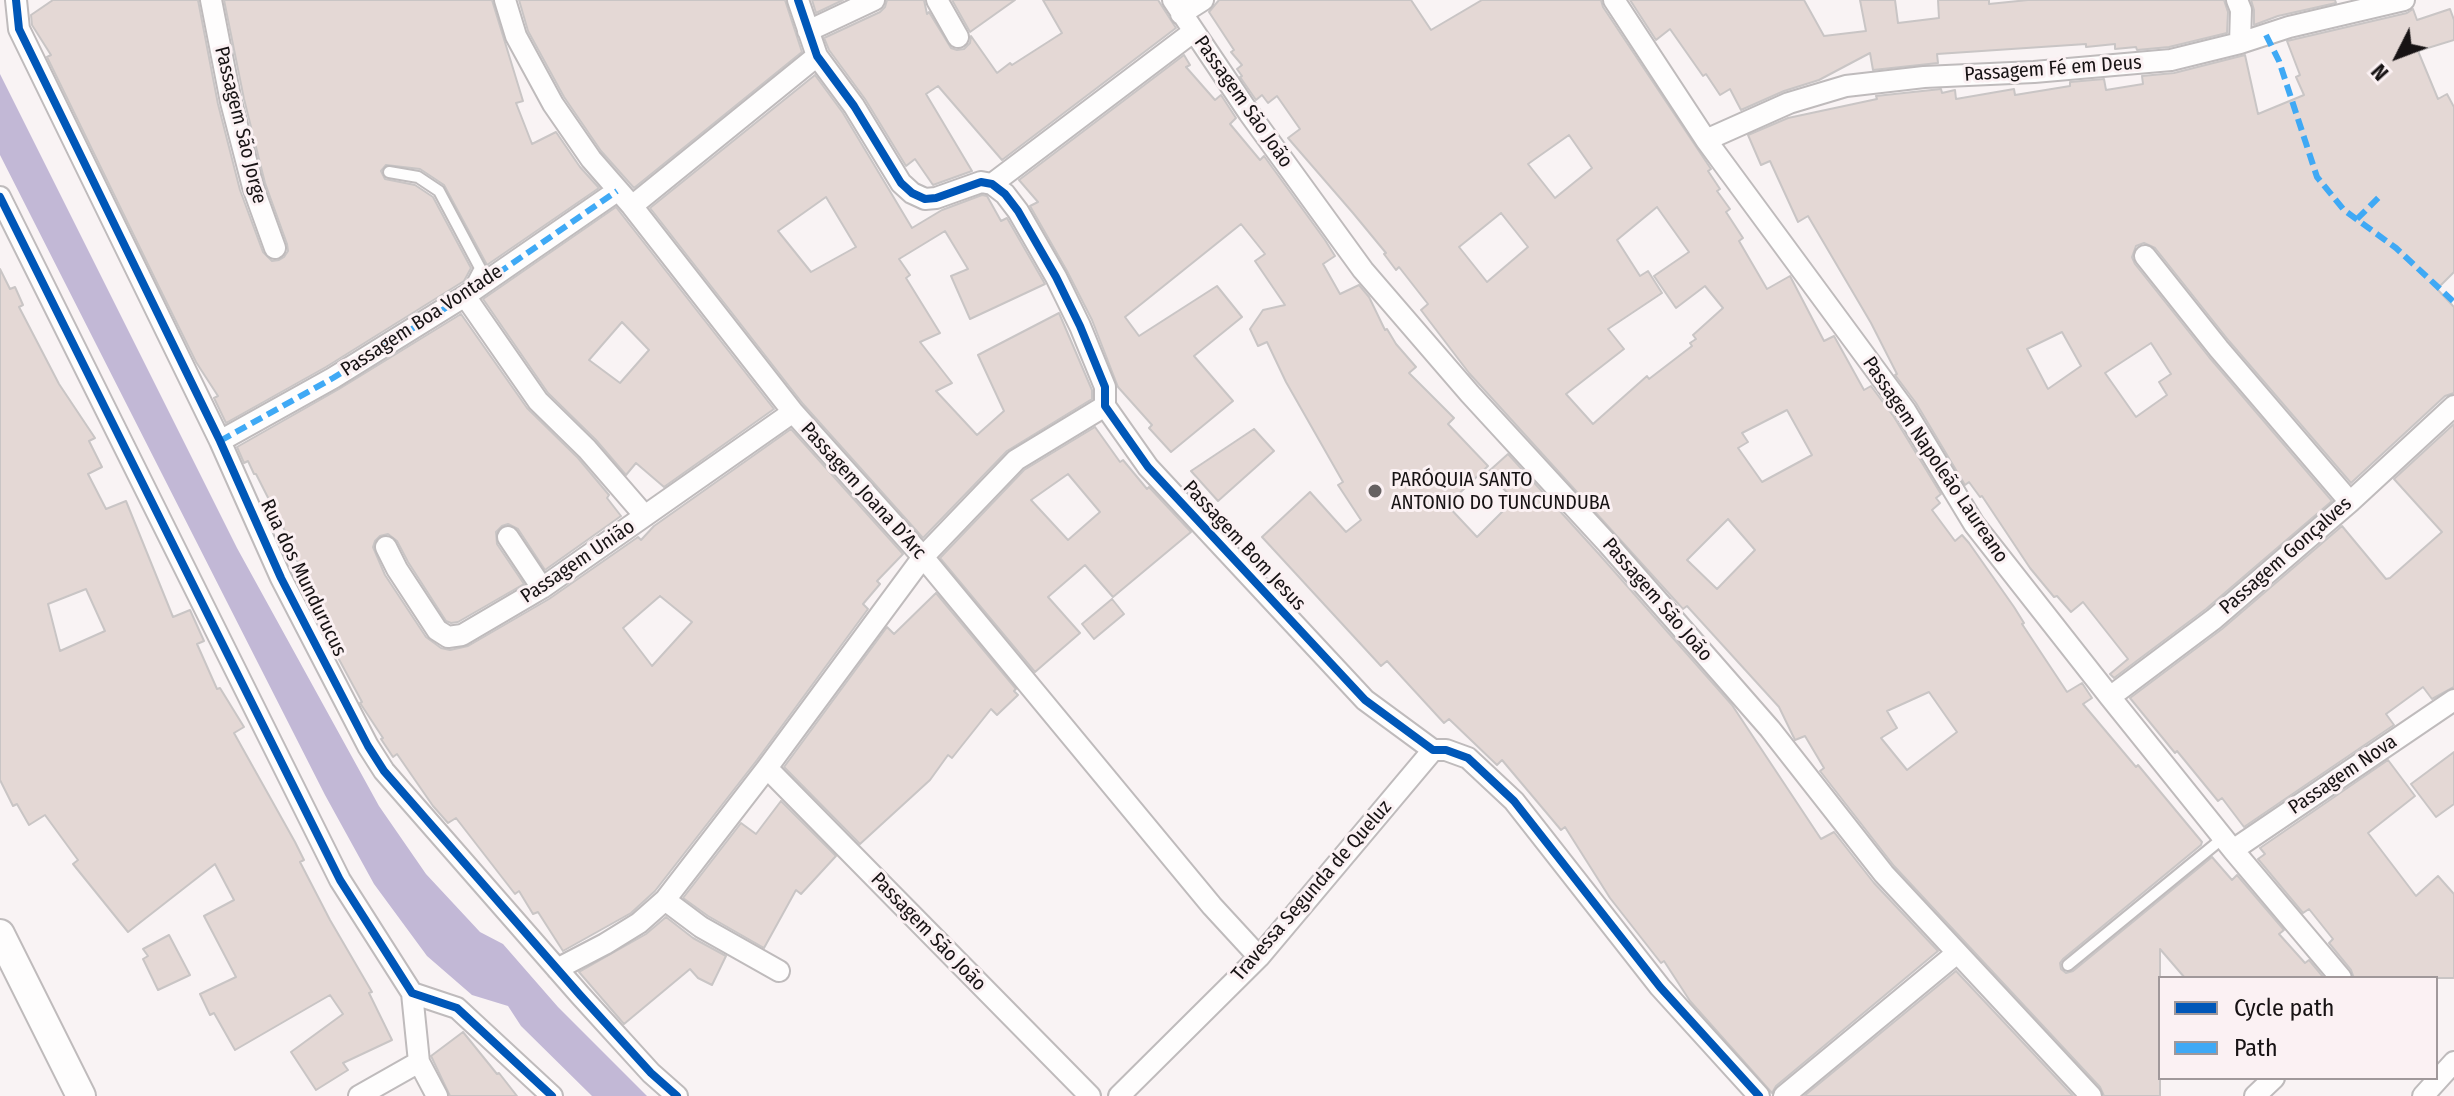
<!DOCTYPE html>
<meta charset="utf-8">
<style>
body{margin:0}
#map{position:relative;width:2454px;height:1096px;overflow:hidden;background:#f9f3f4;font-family:"Fira Sans Condensed",sans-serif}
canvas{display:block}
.legend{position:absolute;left:2158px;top:976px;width:280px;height:104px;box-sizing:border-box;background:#fbf1f3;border:2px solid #a0989a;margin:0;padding:10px 14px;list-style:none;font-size:24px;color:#171314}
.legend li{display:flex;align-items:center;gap:16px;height:40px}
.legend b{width:40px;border:2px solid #a0989a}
.north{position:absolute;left:2358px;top:16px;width:80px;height:80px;-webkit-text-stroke:6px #fbf1f3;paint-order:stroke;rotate:228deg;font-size:22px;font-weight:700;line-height:32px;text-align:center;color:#171314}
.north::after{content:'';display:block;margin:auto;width:28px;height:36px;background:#171314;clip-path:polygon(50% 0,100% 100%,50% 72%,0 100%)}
</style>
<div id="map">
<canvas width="2454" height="1096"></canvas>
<ul class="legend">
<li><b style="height:10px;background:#0057b8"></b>Cycle path</li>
<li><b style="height:10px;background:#3fa9f5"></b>Path</li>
</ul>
<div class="north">N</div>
</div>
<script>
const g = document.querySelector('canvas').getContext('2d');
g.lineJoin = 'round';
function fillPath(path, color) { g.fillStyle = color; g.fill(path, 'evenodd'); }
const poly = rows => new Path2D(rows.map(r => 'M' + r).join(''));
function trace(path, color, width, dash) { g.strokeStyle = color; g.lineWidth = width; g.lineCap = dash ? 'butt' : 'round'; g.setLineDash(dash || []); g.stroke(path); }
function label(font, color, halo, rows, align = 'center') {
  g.font = font + ' "Fira Sans Condensed",sans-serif'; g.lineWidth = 6; g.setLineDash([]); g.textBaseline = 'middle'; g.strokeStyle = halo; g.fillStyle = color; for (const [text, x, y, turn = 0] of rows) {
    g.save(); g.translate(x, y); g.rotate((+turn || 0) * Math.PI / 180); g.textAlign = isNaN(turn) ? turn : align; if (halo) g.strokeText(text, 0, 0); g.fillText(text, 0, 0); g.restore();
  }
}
fillPath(poly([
 [0,74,237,548,379,806,426,874,480,932,503,944,558,1007,647,1096,592,1096,521,1026,508,1006,472,995,427,956,374,884,325,795,0,155]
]), '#c2b8d6');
const building = poly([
 [53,0,198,0,218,104,240,190,263,252,272,261,279,260,284,257,288,251,287,244,265,183,244,99,224,0,492,0,523,101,516,103,532,144,556,132,580,167,599,188,487,265,444,185,420,169,386,165,381,171,385,179,415,185,433,197,471,268,464,281,326,367,226,423,214,398,218,396,196,362,160,289,47,57,51,55,32,25,31,15,53,0],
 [519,0,785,0,802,52,634,188,601,151,564,97,528,31,519,0],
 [812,0,843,0,816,13,812,0],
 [887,0,924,0,927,14,929,12,951,48,957,50,964,49,970,43,971,36,997,73,1010,63,1012,65,1062,33,1043,0,1158,0,1176,28,1002,160,938,86,926,94,972,171,933,185,915,159,906,166,865,99,829,50,824,38,880,12,885,7,887,0],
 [952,0,1015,0,970,32,952,0],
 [1219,0,1411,0,1431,30,1482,0,1601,0,1603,7,1711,169,1708,171,1720,189,1717,191,1730,209,1726,212,1743,238,1739,241,1767,289,1790,276,1824,341,1834,336,1864,390,1871,386,1894,417,1941,494,1936,498,1940,503,1932,510,1955,541,1962,535,1969,543,2014,607,2024,623,2022,624,2067,692,2082,683,2092,698,2083,704,2136,767,2138,765,2202,842,2201,845,2063,959,2060,963,2061,969,2066,973,2073,971,2212,857,2232,880,2237,875,2284,930,2279,934,2305,963,2309,960,2324,978,2185,978,2160,949,2160,1096,2104,1096,2100,1087,1894,866,1820,771,1824,768,1805,736,1795,740,1779,707,1687,606,1683,609,1469,373,1421,310,1428,304,1399,267,1396,270,1384,254,1386,253,1353,213,1288,138,1300,129,1277,96,1268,103,1262,95,1256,100,1240,77,1242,76,1237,69,1242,65,1231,52,1234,50,1209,12,1219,0],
 [1569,135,1592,168,1555,198,1528,164,1569,135],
 [1657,207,1689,252,1654,276,1676,308,1705,286,1723,308,1693,335,1696,339,1690,343,1692,346,1649,379,1647,376,1593,424,1566,394,1624,349,1608,329,1662,293,1648,271,1640,276,1617,240,1657,207],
 [1501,213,1528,247,1487,282,1459,247,1501,213],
 [1787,410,1812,455,1762,482,1738,448,1748,442,1742,433,1787,410],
 [1728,519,1755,550,1717,589,1687,560,1728,519],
 [1929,692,1957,732,1907,770,1881,738,1897,728,1887,711,1929,692],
 [1630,0,1804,0,1824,36,1866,31,1860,0,1895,0,1898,23,1939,18,1938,0,1989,0,1989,4,2028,0,2224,0,2228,12,2227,33,2169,47,2137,50,2136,47,2115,49,2115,44,2086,47,2086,44,1937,54,1938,63,1873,70,1870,53,1819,80,1784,91,1741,110,1730,89,1720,95,1706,74,1703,76,1670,29,1656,40,1630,0],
 [2251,0,2335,0,2336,3,2278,16,2254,25,2254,10,2251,0],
 [2413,9,2417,20,2450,9,2454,20,2454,40,2418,51,2438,99,2447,94,2454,107,2454,272,2437,289,2454,307,2454,393,2445,396,2351,483,2229,341,2155,248,2144,243,2136,246,2132,257,2135,264,2209,357,2332,501,2206,609,2114,678,2110,674,2128,659,2083,602,2071,612,2057,596,2054,597,2030,568,1982,496,1980,497,1969,482,1965,485,1916,403,1895,375,1897,374,1871,323,1808,216,1798,222,1770,161,1761,165,1748,135,1788,118,1877,99,1876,96,1941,89,1942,93,1955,90,1956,99,2014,89,2015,95,2070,86,2070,82,2104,79,2106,90,2143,84,2142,76,2174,73,2245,55,2258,114,2304,95,2296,77,2300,75,2287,41,2407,13,2413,9],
 [2062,332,2081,366,2048,389,2027,349,2062,332],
 [2151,343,2171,374,2159,382,2167,395,2136,417,2105,373,2151,343],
 [1184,55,1190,65,1186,67,1215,100,1221,95,1236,118,1230,124,1260,160,1264,156,1325,240,1335,256,1323,264,1340,294,1359,285,1369,297,1385,330,1387,329,1396,344,1416,367,1409,373,1454,418,1448,424,1488,466,1447,505,1477,537,1514,500,1488,472,1508,454,1598,553,1732,705,1821,839,1834,832,1874,883,1938,951,1776,1086,1772,1093,1690,1001,1664,961,1661,963,1610,898,1565,827,1561,830,1502,760,1497,765,1449,719,1444,723,1387,661,1381,666,1262,537,1310,492,1346,532,1361,520,1338,485,1343,482,1286,382,1267,342,1258,346,1250,329,1263,310,1285,305,1255,261,1265,254,1241,224,1125,317,1139,336,1217,286,1242,317,1194,356,1233,401,1171,452,1149,428,1152,425,1118,387,1092,320,1067,271,1030,206,1038,202,1019,180,1184,55],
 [815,75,843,113,912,228,942,210,982,195,987,196,1001,221,1007,218,1045,284,970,319,951,276,968,269,945,231,899,259,910,275,906,278,940,333,920,342,952,383,936,391,977,435,1004,411,978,355,1059,313,1092,390,1092,399,1007,451,923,538,803,404,650,208,815,75],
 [826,197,856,247,811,272,778,231,826,197],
 [616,207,774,409,664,487,636,463,626,475,596,440,548,393,483,299,616,207],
 [622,322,649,350,620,383,589,360,622,322],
 [0,269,10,289,15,287,23,305,19,307,59,384,95,438,89,441,102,467,88,474,106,509,126,501,173,617,190,610,204,641,197,644,217,689,220,688,244,727,234,733,295,842,304,860,300,862,330,920,372,992,369,993,392,1040,343,1063,348,1070,316,1090,291,1052,343,1014,330,995,235,1050,214,1013,210,1015,200,994,236,977,204,916,234,900,215,864,128,932,73,864,78,860,45,815,29,825,17,804,13,806,0,780,0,269],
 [86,589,105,631,60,651,48,604,86,589],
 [461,314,527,408,578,458,609,495,607,498,621,516,545,570,518,529,508,524,502,526,496,532,497,544,524,584,458,622,451,623,446,621,408,562,397,541,388,534,380,536,375,541,373,547,385,575,426,637,441,648,450,650,468,646,549,599,638,537,641,540,654,526,791,429,903,554,877,581,880,584,863,604,868,609,757,760,655,891,631,913,563,951,538,912,533,914,519,891,515,894,456,818,448,823,433,806,397,754,393,757,381,739,383,738,362,706,360,703,362,702,314,613,321,608,301,576,305,574,296,559,298,558,286,539,288,537,256,474,254,474,248,461,244,463,237,447,339,389,461,314],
 [660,596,692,622,652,666,623,628,660,596],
 [2454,424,2454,687,2432,699,2423,687,2386,714,2394,725,2244,827,2222,798,2218,801,2177,751,2175,753,2130,698,2222,629,2342,526,2386,579,2390,578,2442,532,2394,479,2454,424],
 [1095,427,1120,462,1123,460,1147,489,1149,487,1191,532,1113,597,1085,565,1048,597,1080,633,1035,672,940,558,1024,470,1095,427],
 [1068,474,1100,512,1068,540,1031,500,1068,474],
 [1254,429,1274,451,1218,501,1191,471,1254,429],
 [936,593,1016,689,1014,691,1018,695,997,715,991,709,952,758,948,755,930,780,860,844,784,767,887,627,894,634,936,593],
 [1112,599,1124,614,1094,639,1082,624,1112,599],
 [2454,752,2454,804,2436,817,2411,784,2454,752],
 [2388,760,2415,796,2368,833,2416,896,2438,876,2454,894,2454,978,2354,978,2351,970,2329,943,2333,939,2309,909,2303,913,2258,859,2265,854,2260,848,2388,760],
 [781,801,836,856,801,894,796,890,764,948,708,916,683,898,741,823,756,834,781,801],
 [666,917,693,938,726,956,712,985,698,978,690,969,624,1024,579,972,646,934,666,917],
 [169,935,190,975,158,990,143,959,148,956,143,949,169,935],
 [1956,971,2073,1096,1804,1096,1956,971],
 [463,1032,497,1074,499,1073,517,1096,450,1096,431,1056,463,1032]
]);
fillPath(building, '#e4d8d5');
trace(building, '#c9c5c5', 2);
const lane = poly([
 [389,172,418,177,439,191,480,268,470,287],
 [2068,965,2223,838]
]);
const street = poly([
 [16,0,19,29,220,441,281,578,368,746,384,771,580,995,651,1073,677,1096],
 [211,0,231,102,253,187,275,248],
 [505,0,516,36,553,104,591,159,632,206,793,412,923,557,1212,906,1259,957],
 [798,0,817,56,854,106,901,183,912,193,925,199,936,198,981,182,992,184,1005,194,1018,211,1056,277,1080,326,1105,387,1105,406,1148,467,1365,700,1433,750,1446,750,1468,758,1514,801,1660,987,1759,1096],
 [937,0,958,37],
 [1173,0,1249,113,1363,270,1470,394,1608,544,1770,729,1884,874,2091,1096],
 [1614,0,1706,140,1905,410,1974,524,2110,697,2233,850,2341,978],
 [2237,0,2241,10,2240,43],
 [1181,14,1203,0],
 [808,31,874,0],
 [1706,140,1789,103,1846,86,1924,77,2034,72,2171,60,2240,43,2289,27,2404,0],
 [992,184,1193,32],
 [0,197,340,880,412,993,457,1008,552,1096],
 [632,206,817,56],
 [2145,256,2219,349,2350,502],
 [465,296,538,401,587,449,645,516],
 [220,441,333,378,465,296,617,191],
 [508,537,542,588],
 [386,547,397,569,437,630,448,637,462,635,542,588,793,412],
 [2110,697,2214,619,2350,502,2454,406],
 [767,768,1090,1096],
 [2233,850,2454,700],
 [665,900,701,927,779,971],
 [557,969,605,944,639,923,665,900,767,768,923,557,1016,460,1105,406],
 [412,993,419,1062,437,1096],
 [359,1096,419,1062],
 [1119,1096,1259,957,1433,750],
 [1784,1096,1957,953],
 [2255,1096,2274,1078],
 [2423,1096,2454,1062]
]);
const secondary = poly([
 [0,934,81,1096]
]);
trace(lane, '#bfbbbc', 14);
trace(street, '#bfbbbc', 24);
trace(secondary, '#bfbbbc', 32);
trace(lane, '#fefdfd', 10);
trace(street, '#fefdfd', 20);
trace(secondary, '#fefdfd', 28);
trace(poly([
 [2266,35,2279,61,2317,177,2344,210,2396,248,2454,302],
 [2357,219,2382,194],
 [220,441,333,378,465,296,617,191]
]), '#3fa9f5', 6, [12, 6]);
trace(poly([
 [16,0,19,29,220,441,281,578,368,746,384,771,580,995,651,1073,677,1096],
 [798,0,817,56,854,106,901,183,912,193,925,199,936,198,981,182,992,184,1005,194,1018,211,1056,277,1080,326,1105,387,1105,406,1148,467,1365,700,1433,750,1446,750,1468,758,1514,801,1660,987,1759,1096],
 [0,197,340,880,412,993,457,1008,552,1096]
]), '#0057b8', 8);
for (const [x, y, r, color] of [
 [1375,491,8,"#666162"]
]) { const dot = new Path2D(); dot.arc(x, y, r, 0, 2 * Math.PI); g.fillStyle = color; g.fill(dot); trace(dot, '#fbf1f3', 3); }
label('20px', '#171314', '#fbf1f3', [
 ["Passagem Fé em Deus",2053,69,-4],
 ["Passagem São João",1243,102,55],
 ["Passagem São Jorge",240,125,76],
 ["Passagem Boa Vontade",422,321,-33],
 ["Passagem Napoleão Laureano",1935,460,56],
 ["Passagem Joana D’Arc",863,491,48],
 ["Passagem Bom Jesus",1244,546,47],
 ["Passagem Gonçalves",2286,556,-41],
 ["Passagem União",578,562,-34],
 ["Rua dos Mundurucus",303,578,64],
 ["Passagem São João",1657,600,49],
 ["Passagem Nova",2343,775,-34],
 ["Travessa Segunda de Queluz",1312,891,-49],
 ["Passagem São João",928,932,46]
]);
label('20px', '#171314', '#fbf1f3', [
 ["PARÓQUIA SANTO",1391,480],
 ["ANTONIO DO TUNCUNDUBA",1391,503]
], 'left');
</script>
